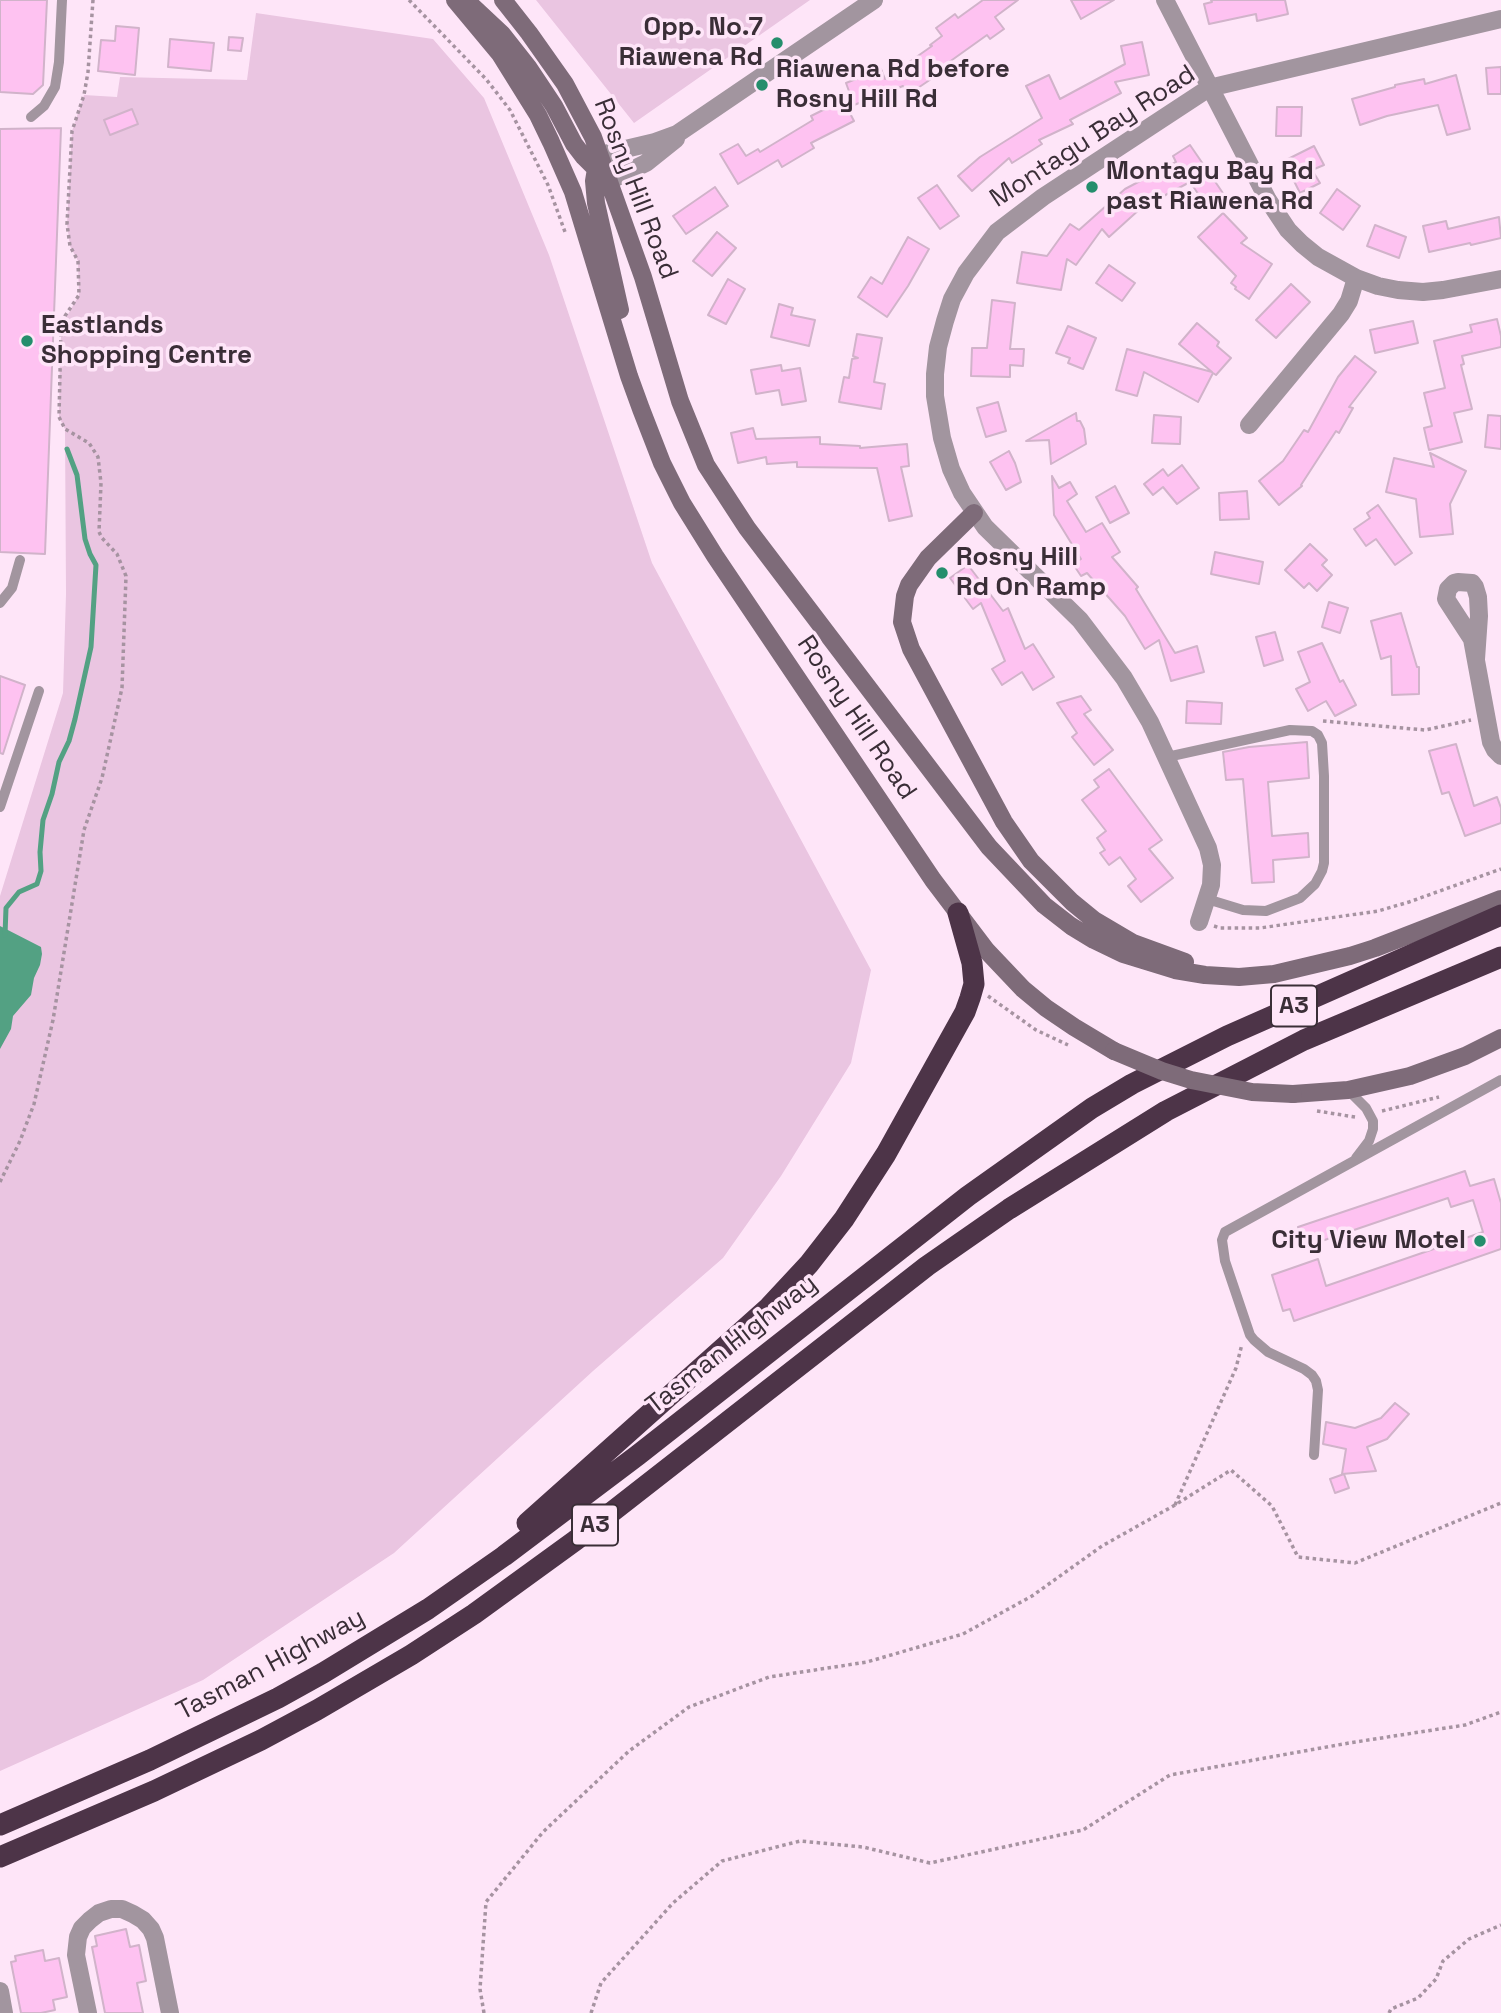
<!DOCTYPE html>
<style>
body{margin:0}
canvas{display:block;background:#fee5f8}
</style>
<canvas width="1501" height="2013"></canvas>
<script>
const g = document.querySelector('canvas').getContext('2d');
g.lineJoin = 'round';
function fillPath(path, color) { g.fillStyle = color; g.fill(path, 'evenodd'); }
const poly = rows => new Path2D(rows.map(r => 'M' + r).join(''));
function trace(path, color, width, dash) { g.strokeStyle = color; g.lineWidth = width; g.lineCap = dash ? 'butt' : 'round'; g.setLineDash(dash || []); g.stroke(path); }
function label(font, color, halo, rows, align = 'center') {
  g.font = font + ' "Space Grotesk",sans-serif'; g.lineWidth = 7; g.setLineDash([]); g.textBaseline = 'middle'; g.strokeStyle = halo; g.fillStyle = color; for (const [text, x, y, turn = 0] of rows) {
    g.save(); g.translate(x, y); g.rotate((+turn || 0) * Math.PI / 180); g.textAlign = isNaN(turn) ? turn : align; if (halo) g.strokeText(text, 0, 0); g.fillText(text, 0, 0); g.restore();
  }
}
fillPath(poly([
 [536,0,810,0,634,123],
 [256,13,433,39,484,98,549,255,652,563,871,970,851,1063,781,1176,723,1258,593,1371,394,1553,203,1680,0,1771,0,896,63,693,66,594,65,429,59,417,60,345,63,323,79,295,78,261,70,246,67,224,72,131,84,95,117,97,120,77,247,80]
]), '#eac5e1');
fillPath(poly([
 [0,926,41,947,42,954,40,965,34,978,31,995,13,1016,11,1029,0,1049]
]), '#53a183');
trace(poly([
 [5,935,6,908,19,892,37,884,41,871,40,852,43,820,52,794,59,762,69,741,75,719,91,647,96,565,90,554,85,539,77,475,67,449]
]), '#53a183', 5);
const building = poly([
 [0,0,47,0,43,85,33,94,0,92,0,0],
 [983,0,1018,0,995,17,1004,29,990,39,987,35,938,70,940,73,909,94,903,86,854,105,846,83,881,69,885,79,932,46,930,45,942,36,936,28,955,14,958,18,983,0],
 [1071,0,1114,0,1081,19,1071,0],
 [1211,0,1285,0,1288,14,1257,21,1256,14,1209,24,1204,4,1212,2,1211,0],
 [116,26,139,28,135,75,98,71,101,40,115,41,116,26],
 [229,37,243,38,241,51,228,50,229,37],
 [170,39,214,43,211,71,168,67,170,39],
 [1142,42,1149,75,1115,82,1121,93,1070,120,1073,124,1039,140,1042,144,1012,163,1009,158,972,191,958,176,980,157,1042,118,1026,86,1049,75,1060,99,1125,64,1121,46,1142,42],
 [1501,67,1501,94,1488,94,1486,68,1501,67],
 [1456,75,1470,129,1447,135,1438,105,1387,116,1360,125,1352,99,1395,87,1395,85,1424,79,1425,84,1456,75],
 [843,100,854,121,811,143,814,148,782,167,778,160,738,184,720,154,738,144,746,156,758,149,760,152,813,120,811,116,843,100],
 [1277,107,1302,107,1301,136,1276,136,1277,107],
 [132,109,138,124,110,135,104,120,132,109],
 [61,128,45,554,0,552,0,129,61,128],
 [1190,145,1227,199,1210,211,1190,182,1141,208,1109,237,1102,229,1076,265,1067,259,1061,290,1017,283,1022,252,1047,256,1070,224,1079,230,1125,189,1176,162,1173,156,1190,145],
 [1314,146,1324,165,1312,170,1320,183,1300,193,1284,161,1314,146],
 [937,185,959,216,940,229,918,198,937,185],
 [715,187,728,206,686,234,673,216,715,187],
 [1337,189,1360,206,1343,230,1320,213,1337,189],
 [1223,213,1247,238,1241,243,1272,264,1249,299,1235,289,1236,287,1231,283,1236,276,1198,237,1223,213],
 [1499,217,1501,238,1471,245,1470,243,1429,252,1423,226,1446,221,1448,229,1499,217],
 [1375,225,1406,237,1399,258,1367,246,1375,225],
 [717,232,736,248,712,276,693,261,717,232],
 [908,237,929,249,908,286,887,317,858,297,871,277,882,284,908,237],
 [1109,265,1135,283,1122,301,1096,283,1109,265],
 [728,279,745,289,726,324,708,315,728,279],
 [1291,284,1310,302,1276,338,1256,320,1291,284],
 [992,300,1015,303,1010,349,1024,349,1023,366,1010,365,1010,377,971,376,972,348,987,348,992,300],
 [779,304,793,308,791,315,815,320,809,346,771,337,779,304],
 [1497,319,1501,336,1501,347,1462,356,1464,364,1461,365,1472,409,1454,413,1462,442,1429,450,1424,428,1432,426,1424,393,1445,388,1434,341,1472,332,1470,325,1497,319],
 [1413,321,1418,343,1375,353,1370,330,1413,321],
 [1197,323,1219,342,1217,346,1231,358,1216,375,1213,373,1198,402,1144,372,1137,396,1116,390,1127,349,1212,372,1179,344,1197,323],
 [1068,326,1096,338,1083,369,1068,363,1070,358,1056,353,1068,326],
 [857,334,882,338,874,382,885,384,881,409,839,402,844,377,849,378,852,359,858,358,853,356,857,334],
 [1355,356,1376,372,1349,407,1353,408,1339,433,1336,431,1301,485,1302,486,1279,505,1259,481,1283,461,1304,430,1308,432,1338,377,1355,356],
 [781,365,782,371,800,368,806,401,782,405,779,390,756,394,751,370,781,365],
 [998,402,1006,431,986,437,977,408,998,402],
 [1076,413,1077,421,1080,421,1084,429,1086,444,1051,464,1049,440,1026,441,1076,413],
 [1154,415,1181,417,1180,444,1152,443,1154,415],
 [1488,415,1501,416,1501,449,1485,447,1488,415],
 [753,428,756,439,820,437,820,444,860,446,860,448,907,444,909,466,901,467,912,516,889,521,877,468,797,467,797,462,767,464,766,457,738,463,731,433,753,428],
 [1009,451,1015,463,1021,482,1006,490,990,462,1009,451],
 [1430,453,1466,471,1450,504,1453,534,1420,537,1416,499,1386,492,1394,458,1434,467,1430,453],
 [1182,465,1199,488,1177,504,1163,487,1153,495,1144,484,1163,469,1168,476,1182,465],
 [1052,476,1059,488,1070,482,1077,494,1067,501,1086,532,1102,523,1120,552,1112,557,1138,587,1136,589,1175,653,1197,646,1204,672,1171,681,1159,640,1145,649,1125,616,1087,573,1081,576,1073,564,1081,559,1054,515,1052,476],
 [1115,486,1129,513,1110,523,1096,497,1115,486],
 [1247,491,1249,519,1220,520,1219,493,1247,491],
 [1378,505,1412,553,1395,565,1376,539,1366,546,1354,529,1370,518,1367,513,1378,505],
 [1310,544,1327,560,1322,565,1332,575,1317,591,1309,583,1304,588,1285,570,1310,544],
 [1215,552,1263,562,1259,584,1211,574,1215,552],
 [968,565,1003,611,1008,608,1025,649,1033,644,1054,677,1033,690,1022,672,1002,685,992,669,1005,661,981,603,973,609,950,578,968,565],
 [1329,602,1348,608,1340,633,1322,627,1329,602],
 [1401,613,1417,667,1419,667,1419,694,1392,695,1391,656,1381,659,1371,621,1401,613],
 [1275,632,1283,660,1264,666,1256,637,1275,632],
 [1322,643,1340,682,1343,680,1356,705,1335,716,1326,701,1308,711,1296,689,1310,682,1298,652,1322,643],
 [0,676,25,685,3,754,0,753,0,676],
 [1081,696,1091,710,1084,714,1113,750,1094,765,1072,737,1077,733,1057,703,1081,696],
 [1187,701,1222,703,1221,724,1186,723,1187,701],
 [1307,742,1309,778,1268,782,1272,836,1308,833,1309,857,1273,860,1274,882,1252,883,1243,779,1226,780,1223,752,1249,747,1307,742],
 [1456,744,1474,806,1497,797,1501,808,1501,823,1465,836,1449,792,1442,794,1429,751,1456,744],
 [1109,769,1162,840,1149,849,1173,878,1141,902,1128,886,1136,879,1120,857,1109,865,1100,853,1105,850,1097,838,1106,831,1082,800,1099,787,1094,780,1109,769],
 [1465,1171,1470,1186,1494,1179,1501,1203,1501,1249,1294,1321,1290,1309,1283,1311,1272,1275,1318,1259,1326,1286,1483,1232,1473,1200,1451,1207,1448,1198,1304,1247,1298,1227,1465,1171],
 [1395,1403,1409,1414,1387,1439,1367,1447,1376,1471,1342,1474,1346,1449,1323,1444,1326,1422,1355,1428,1381,1418,1395,1403],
 [1344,1474,1349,1488,1335,1493,1330,1479,1344,1474],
 [126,1929,130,1947,139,1945,146,1981,137,1983,143,2013,105,2013,92,1947,97,1946,95,1936,126,1929],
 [43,1950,45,1961,59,1958,67,1997,53,2000,55,2010,41,2013,21,2013,11,1962,16,1961,15,1956,43,1950]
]);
fillPath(building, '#fec2f1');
trace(building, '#d1b3ca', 2);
trace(poly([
 [409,0,486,79,510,110,548,185,565,232],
 [1323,721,1425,730,1471,720],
 [1214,926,1220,928,1260,928,1378,911,1409,902,1501,869],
 [988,996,1036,1030,1068,1045],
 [1317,1111,1355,1117],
 [1382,1111,1439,1097],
 [0,1182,20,1141,34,1104,53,1020,84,830,102,778,122,688,126,576,117,554,102,538,99,532,101,483,98,457,89,443,65,429,59,417,61,329,65,316,79,295,78,261,70,246,67,224,72,131,84,95,88,72,93,0],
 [1175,1505,1236,1368,1242,1344],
 [484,2013,480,1989,486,1902,543,1832,629,1751,689,1707,769,1677,867,1662,963,1634,1032,1596,1102,1546,1175,1505,1231,1470,1272,1506,1298,1557,1355,1563,1501,1503],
 [591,2013,601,1983,673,1903,722,1861,800,1841,863,1847,930,1863,1083,1830,1170,1775,1349,1743,1465,1725,1501,1712],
 [1389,2013,1391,2009,1418,1998,1436,1979,1443,1961,1469,1939,1501,1925]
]), '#a693a1', 3.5, [3.5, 3.5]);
trace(poly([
 [31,117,44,106,55,87,59,62,62,0],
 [0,603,12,588,20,560],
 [1167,757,1290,730,1312,731,1318,735,1322,743,1324,776,1324,863,1322,871,1315,884,1300,898,1266,911,1243,910,1207,899],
 [0,807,39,691],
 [1348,1090,1366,1108,1373,1121,1373,1129,1369,1141,1356,1158],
 [1314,1455,1318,1390,1316,1381,1312,1375,1304,1369,1268,1352,1254,1340,1250,1335,1225,1261,1222,1240,1225,1232,1501,1080]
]), '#a2959f', 10);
trace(poly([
 [1165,0,1268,200,1288,230,1302,244,1318,257,1356,278,1378,286,1398,290,1423,292,1443,290,1501,279],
 [600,155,655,142,677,134,874,0],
 [609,181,646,163,676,139],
 [1249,425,1341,314,1349,301,1356,278],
 [1476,659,1479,616,1478,597,1475,587,1472,583,1458,582,1454,583,1448,589,1446,599,1472,639,1491,742,1495,750,1501,756],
 [1199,922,1211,885,1212,865,1208,848,1150,722,1124,678,1080,620,985,527,962,493,951,469,942,438,935,396,935,374,938,347,945,321,952,299,966,273,997,232,1043,197,1209,88,1501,19],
 [0,1991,4,2013],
 [88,2013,76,1955,78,1937,82,1928,90,1920,99,1913,111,1909,122,1909,133,1914,143,1920,151,1929,155,1938,170,2013]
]), '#a2959f', 18);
trace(poly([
 [455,0,500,54,538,115,551,142,573,192,629,376,641,409,662,463,682,503,715,556,933,880,986,950,1023,989,1046,1008,1074,1027,1114,1051],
 [503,0,529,33,565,84,593,137,643,277,680,401,706,465,747,528,989,847,1044,905,1071,926,1094,940,1123,954,1175,970,1205,975,1239,977,1274,974,1350,956,1375,948,1501,899],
 [472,6,502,34,528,67,554,106,574,144,584,157,604,177],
 [597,163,594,181,596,203,620,310],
 [974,513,928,558,909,585,905,596,902,622,911,649,1004,822,1031,861,1072,902,1094,920,1133,943,1185,962],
 [1293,1094,1348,1090,1410,1076,1465,1056,1501,1038]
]), '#7e6b79', 18);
trace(poly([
 [527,1523,769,1307,809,1264,844,1219,886,1154,965,1012,970,998,974,984,972,963,958,913],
 [0,1825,150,1760,278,1698,323,1673,428,1609,504,1556,638,1455,968,1196,1092,1108,1132,1084,1227,1036,1501,915],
 [0,1857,154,1791,261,1740,317,1710,411,1655,474,1614,576,1540,927,1266,1009,1209,1166,1111,1304,1040,1501,957]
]), '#4d3448', 21);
trace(poly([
 [1114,1051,1162,1071,1191,1080,1252,1092,1293,1094]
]), '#7e6b79', 18);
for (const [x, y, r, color] of [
 [777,43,7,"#248e6c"],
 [762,85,7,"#248e6c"],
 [1092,187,7,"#248e6c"],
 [27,341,7,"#248e6c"],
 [942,573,7,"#248e6c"],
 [1480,1241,7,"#248e6c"]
]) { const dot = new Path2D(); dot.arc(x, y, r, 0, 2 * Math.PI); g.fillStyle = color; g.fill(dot); trace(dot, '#fee5f8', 2.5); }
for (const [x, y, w] of [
 [1294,1006,46],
 [595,1525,46]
]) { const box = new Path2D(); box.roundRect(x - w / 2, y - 20.5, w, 41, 5); g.fillStyle = '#fee5f8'; g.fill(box); trace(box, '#3a2e37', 2); }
label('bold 24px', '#3a2e37', null, [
 ["A3",1294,1006],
 ["A3",595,1525]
]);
label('bold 26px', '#3a2e37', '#fee5f8', [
 ["Opp. No.7",763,28,"right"],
 ["Riawena Rd",763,58,"right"],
 ["Riawena Rd before",776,70],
 ["Rosny Hill Rd",776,100],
 ["Montagu Bay Rd",1106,172],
 ["past Riawena Rd",1106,202],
 ["Eastlands",41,326],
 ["Shopping Centre",41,356],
 ["Rosny Hill",956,558],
 ["Rd On Ramp",956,588],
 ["City View Motel",1466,1241,"right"]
], 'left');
label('26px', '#3a2e37', '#fee5f8', [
 ["Montagu Bay Road",1093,137,-33],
 ["Rosny Hill Road",635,189,69],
 ["Rosny Hill Road",856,718,56],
 ["Tasman Highway",732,1345,-38],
 ["Tasman Highway",271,1665,-28]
]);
</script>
